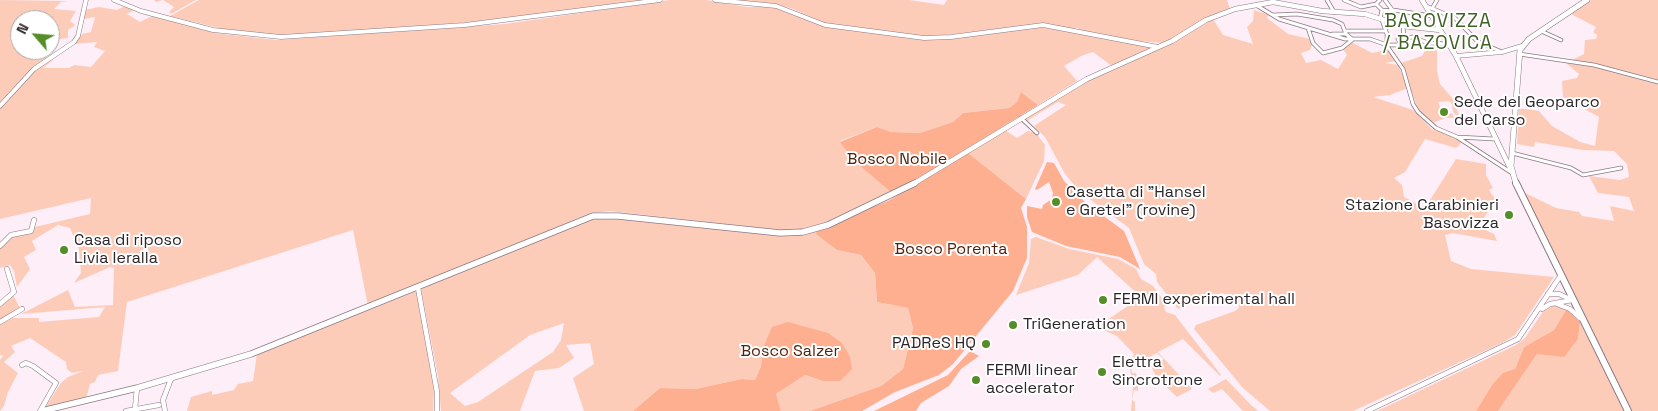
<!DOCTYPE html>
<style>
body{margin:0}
#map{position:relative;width:1658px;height:411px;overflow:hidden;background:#fdeef7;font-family:"Space Grotesk",sans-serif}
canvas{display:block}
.north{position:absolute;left:10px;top:10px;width:50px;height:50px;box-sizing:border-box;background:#fff;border:1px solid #aba8a9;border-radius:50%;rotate:297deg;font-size:14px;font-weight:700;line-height:20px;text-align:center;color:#2c2529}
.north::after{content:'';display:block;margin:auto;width:18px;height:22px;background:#558d29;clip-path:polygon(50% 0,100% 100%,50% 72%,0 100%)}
</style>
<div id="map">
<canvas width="1658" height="411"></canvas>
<div class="north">N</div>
</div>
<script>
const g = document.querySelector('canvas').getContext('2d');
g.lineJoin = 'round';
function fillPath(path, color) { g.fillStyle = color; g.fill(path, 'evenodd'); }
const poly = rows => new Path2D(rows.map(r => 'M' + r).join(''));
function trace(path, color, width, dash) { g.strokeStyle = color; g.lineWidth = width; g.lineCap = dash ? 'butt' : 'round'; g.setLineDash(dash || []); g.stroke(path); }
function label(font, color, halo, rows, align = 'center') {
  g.font = font + ' "Space Grotesk",sans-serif'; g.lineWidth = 4; g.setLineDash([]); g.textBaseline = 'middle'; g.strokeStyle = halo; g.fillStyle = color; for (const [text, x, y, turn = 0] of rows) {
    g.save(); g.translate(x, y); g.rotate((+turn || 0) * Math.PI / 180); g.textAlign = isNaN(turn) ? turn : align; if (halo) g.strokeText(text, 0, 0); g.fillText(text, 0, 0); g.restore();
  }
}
fillPath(poly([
 [0,0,67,1,61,2,54,9,76,11,70,21,75,25,68,30,68,38,53,40,50,43,50,20,20,20,20,50,45,50,41,54,48,58,0,104],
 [154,0,196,0,171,14,169,12,174,7,163,0,156,2],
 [199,0,649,0,502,20,278,36,239,33,170,16],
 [670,0,706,0,747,7,776,7,827,27,925,39,952,39,1041,26,1154,47,1112,66,1093,52,1081,56,1064,66,1077,81,1038,105,1021,92,1017,102,1009,108,963,113,953,122,920,133,891,132,877,127,840,141,853,160,893,194,828,223,789,231,610,211,591,213,368,306,353,230,127,302,118,371,98,375,95,382,90,384,86,399,45,408,61,383,68,377,83,371,72,373,67,369,66,362,30,338,11,346,15,352,4,362,18,373,8,392,4,406,0,411,0,360,3,356,0,355,0,324,12,318,39,318,39,322,99,317,105,307,21,314,68,290,75,307,113,305,114,268,110,267,74,283,81,273,79,250,70,228,58,225,32,241,36,250,24,257,30,269,17,287,14,271,10,265,0,268,0,248,14,235,29,233,33,232,35,227,90,214,91,198,0,219,0,108,30,74,49,60,53,60,43,68,69,68,74,65,91,67,105,51,94,47,97,42,74,44,82,34,91,32,95,17,84,19,85,10,99,7,117,10,125,6,134,10,127,14,140,22,152,16,158,17,215,33,276,40,505,24],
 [722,0,909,0,944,5,947,0,1227,0,1230,9,1163,43,1139,41,1086,32,1077,28,1071,29,1043,24,927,37,826,24,793,9,776,4],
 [1591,0,1658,0,1658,411,1632,411,1523,192,1556,208,1579,212,1582,216,1614,221,1610,206,1634,211,1629,197,1598,193,1589,176,1620,180,1629,177,1627,164,1614,151,1583,150,1535,142,1534,147,1517,144,1519,108,1539,111,1552,126,1580,142,1595,146,1599,117,1563,97,1562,81,1577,78,1579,74,1566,63,1584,54,1585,40,1596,39,1597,35,1593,32,1596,27,1571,14],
 [1254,10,1269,15,1267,18,1288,34,1310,39,1312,45,1310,50,1301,53,1306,63,1321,60,1338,69,1347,55,1343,49,1351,42,1372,53,1388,50,1397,61,1385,63,1398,65,1408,88,1390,95,1373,97,1413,110,1433,130,1440,131,1462,142,1456,148,1425,139,1405,172,1394,178,1402,185,1404,197,1425,208,1456,159,1486,164,1486,175,1493,188,1489,190,1495,199,1479,227,1494,234,1497,241,1453,233,1445,235,1451,261,1471,269,1554,277,1515,335,1502,343,1353,411,1270,411,1243,388,1194,329,1196,325,1235,311,1239,308,1238,301,1234,297,1222,293,1178,309,1157,282,1156,274,1144,264,1129,228,1080,192,1065,174,1045,137,1034,126,1066,105,1058,102,1028,120,1030,122,1026,120,1025,118,1082,83,1178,40,1213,19,1223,35,1253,44,1247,27,1253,21],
 [1426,49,1437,50,1437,71,1440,84,1454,100,1460,119,1467,120,1468,122,1460,119,1453,112,1452,104,1449,101,1438,102,1442,112,1448,114,1452,113,1454,118,1446,118,1432,123,1418,109,1401,63,1422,56],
 [1005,130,1017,138,1028,131,1036,133,1045,145,1044,161,1026,199,968,153],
 [607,217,758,233,817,230,837,250,861,255,875,273,877,302,908,308,913,328,903,369,881,386,810,411,781,411,776,394,805,375,823,381,763,348,761,366,755,380,742,379,695,389,660,388,633,411,584,411,573,378,594,364,590,343,566,345,574,358,559,368,535,371,520,411,441,411,438,376,421,289,568,228,590,220],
 [564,323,561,340,553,352,478,402,465,406,450,393,530,335],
 [1036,237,1069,249,1118,259,1136,269,1141,279,1153,286,1167,305,1164,307,1166,312,1175,315,1221,375,1220,376,1183,339,1158,352,1192,389,1177,397,1156,377,1151,366,1164,359,1157,353,1149,357,1151,360,1147,357,1131,366,1132,373,1136,373,1137,379,1133,379,1134,385,1138,386,1138,391,1134,390,1132,400,1135,402,1135,411,1131,411,1133,386,1129,364,1134,354,1117,336,1097,327,1141,297,1097,257,1078,275,1016,295,1029,263,1031,239],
 [417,291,434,390,433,411,187,411,191,397,212,391,212,395,234,390,238,384,253,381,257,354],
 [13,295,21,310,0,322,0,304],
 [1552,305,1567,309,1563,318,1554,330,1524,347,1515,369,1492,385,1476,411,1377,411,1516,345,1525,338,1545,309],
 [1580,322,1624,411,1498,411,1537,354,1578,339],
 [1226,379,1250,404,1258,411,1243,411,1222,389,1213,393,1208,389]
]), '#fcccb9');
fillPath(poly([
 [1021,92,1038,105,893,194,853,160,840,142,877,127,891,132,920,133,953,122,963,113,1009,108,1017,102],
 [968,153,1026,199,1021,208,1027,227,1027,258,1013,291,953,364,939,375,895,392,862,411,810,411,881,386,903,369,913,328,908,308,877,302,875,273,861,255,837,250,816,234,817,230,890,200],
 [1047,162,1054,163,1064,181,1086,203,1124,231,1140,269,1120,257,1066,246,1032,232,1027,217,1027,206,1042,209,1043,205,1052,199,1053,193,1049,182,1037,190,1035,189],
 [1567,309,1580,322,1578,339,1564,357,1537,354,1498,411,1476,411,1492,385,1503,373,1515,369,1524,347,1554,330],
 [788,322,828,333,842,343,850,357,852,369,840,381,823,381,805,375,776,394,781,411,633,411,660,388,695,389,742,379,755,380,761,366,763,348,772,327],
 [970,351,979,356,961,369,949,386,921,403,916,411,874,411,948,375]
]), '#fdaf90');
const minorFar1 = poly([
 [1327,0,1334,12],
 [1344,0,1361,7,1376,4,1380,0],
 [1376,4,1382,10,1380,19],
 [1256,5,1279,19,1345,39,1370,39,1387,45,1397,45,1401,43,1398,39,1413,37,1428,43,1448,44],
 [1426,6,1455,18,1477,41,1502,52],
 [1433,7,1437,0],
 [1382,10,1393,11,1385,0],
 [1393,10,1432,16],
 [1273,15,1297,14,1333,20,1342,24,1346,34,1352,39],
 [1382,20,1387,34,1387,46,1403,69,1413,104,1418,112,1436,128,1457,137,1512,173],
 [1403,26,1404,39],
 [1308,28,1313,43,1323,53,1342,48,1352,40],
 [1346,31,1386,31],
 [1541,31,1561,40],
 [1332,34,1346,34],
 [1519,54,1594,65,1658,82],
 [1021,118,1037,133],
 [1457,137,1494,139],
 [1512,153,1571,168,1583,175,1621,168]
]);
const minor = poly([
 [0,246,11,235,31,231,34,220],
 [418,288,437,392,437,411],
 [1548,294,1559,294,1572,300],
 [0,304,14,292,7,269],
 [1557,304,1570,309,1580,318],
 [1542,309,1550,304,1572,300],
 [0,322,22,309],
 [22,365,26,363,33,366,56,383,40,411],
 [135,409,137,388],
 [126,411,159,405],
 [165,411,163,400,171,379],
 [1367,411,1518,339,1561,275]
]);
const tertiary = poly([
 [114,0,141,11,213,30,281,37,465,25,660,0],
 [715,0,776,6,825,25,924,38,951,37,1043,25,1158,47],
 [1456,56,1502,52,1522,46],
 [0,106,34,69,74,42,78,36,86,0]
]);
const secondaryFar1 = poly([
 [1422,0,1456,56,1512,172],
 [913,184,1087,79,1172,41,1206,20,1235,9,1273,2,1322,11,1365,14,1403,26,1440,30]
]);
const secondary = poly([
 [42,411,137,388,251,354,593,216,618,216,780,233,803,232,828,225,915,183]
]);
const primaryFar1 = poly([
 [1516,184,1511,166,1520,50,1529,39,1587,0]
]);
const primary = poly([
 [1516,183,1628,411]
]);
trace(minorFar1, '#8a7a83', 4.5);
trace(minor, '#8a7a83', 5.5);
trace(tertiary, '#8a7a83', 5);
trace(secondaryFar1, '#8a7a83', 5.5);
trace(secondary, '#8a7a83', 7);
trace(primaryFar1, '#8a7a83', 6);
trace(primary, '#8a7a83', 8);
trace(minorFar1, '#fff', 3);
trace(minor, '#fff', 4.5);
trace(tertiary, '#fff', 4);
trace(secondaryFar1, '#fff', 4.5);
trace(secondary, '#fff', 5.5);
trace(primaryFar1, '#fff', 5);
trace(primary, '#fff', 6);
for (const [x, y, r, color] of [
 [1444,112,5,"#558d29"],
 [1056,202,5,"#558d29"],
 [1509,215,5,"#558d29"],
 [64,250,5,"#558d29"],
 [1103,300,5,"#558d29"],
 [1013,325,5,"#558d29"],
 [986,344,5,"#558d29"],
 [1102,372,5,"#558d29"],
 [976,380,5,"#558d29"]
]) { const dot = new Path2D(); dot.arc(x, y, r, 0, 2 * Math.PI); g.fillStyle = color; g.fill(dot); trace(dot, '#fff', 2); }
label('16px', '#2c2529', '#fff', [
 ["Sede del Geoparco",1454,103],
 ["del Carso",1454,121],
 ["Casetta di \"Hansel",1066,193],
 ["e Gretel\" (rovine)",1066,211],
 ["Stazione Carabinieri",1499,206,"right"],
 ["Basovizza",1499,224,"right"],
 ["Casa di riposo",74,241],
 ["Livia Ieralla",74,259],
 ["FERMI experimental hall",1113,300],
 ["TriGeneration",1023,325],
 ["PADReS HQ",976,344,"right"],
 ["Elettra",1112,363],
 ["Sincrotrone",1112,381],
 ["FERMI linear",986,371],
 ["accelerator",986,389]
], 'left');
label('16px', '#52220c', '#fff', [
 ["Bosco Nobile",897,160],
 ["Bosco Porenta",951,250],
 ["Bosco Salzer",790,352]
]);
g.letterSpacing = '1px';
label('19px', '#3f6325', '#fff', [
 ["BASOVIZZA",1438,22],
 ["/ BAZOVICA",1438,44]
]);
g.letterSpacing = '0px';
</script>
